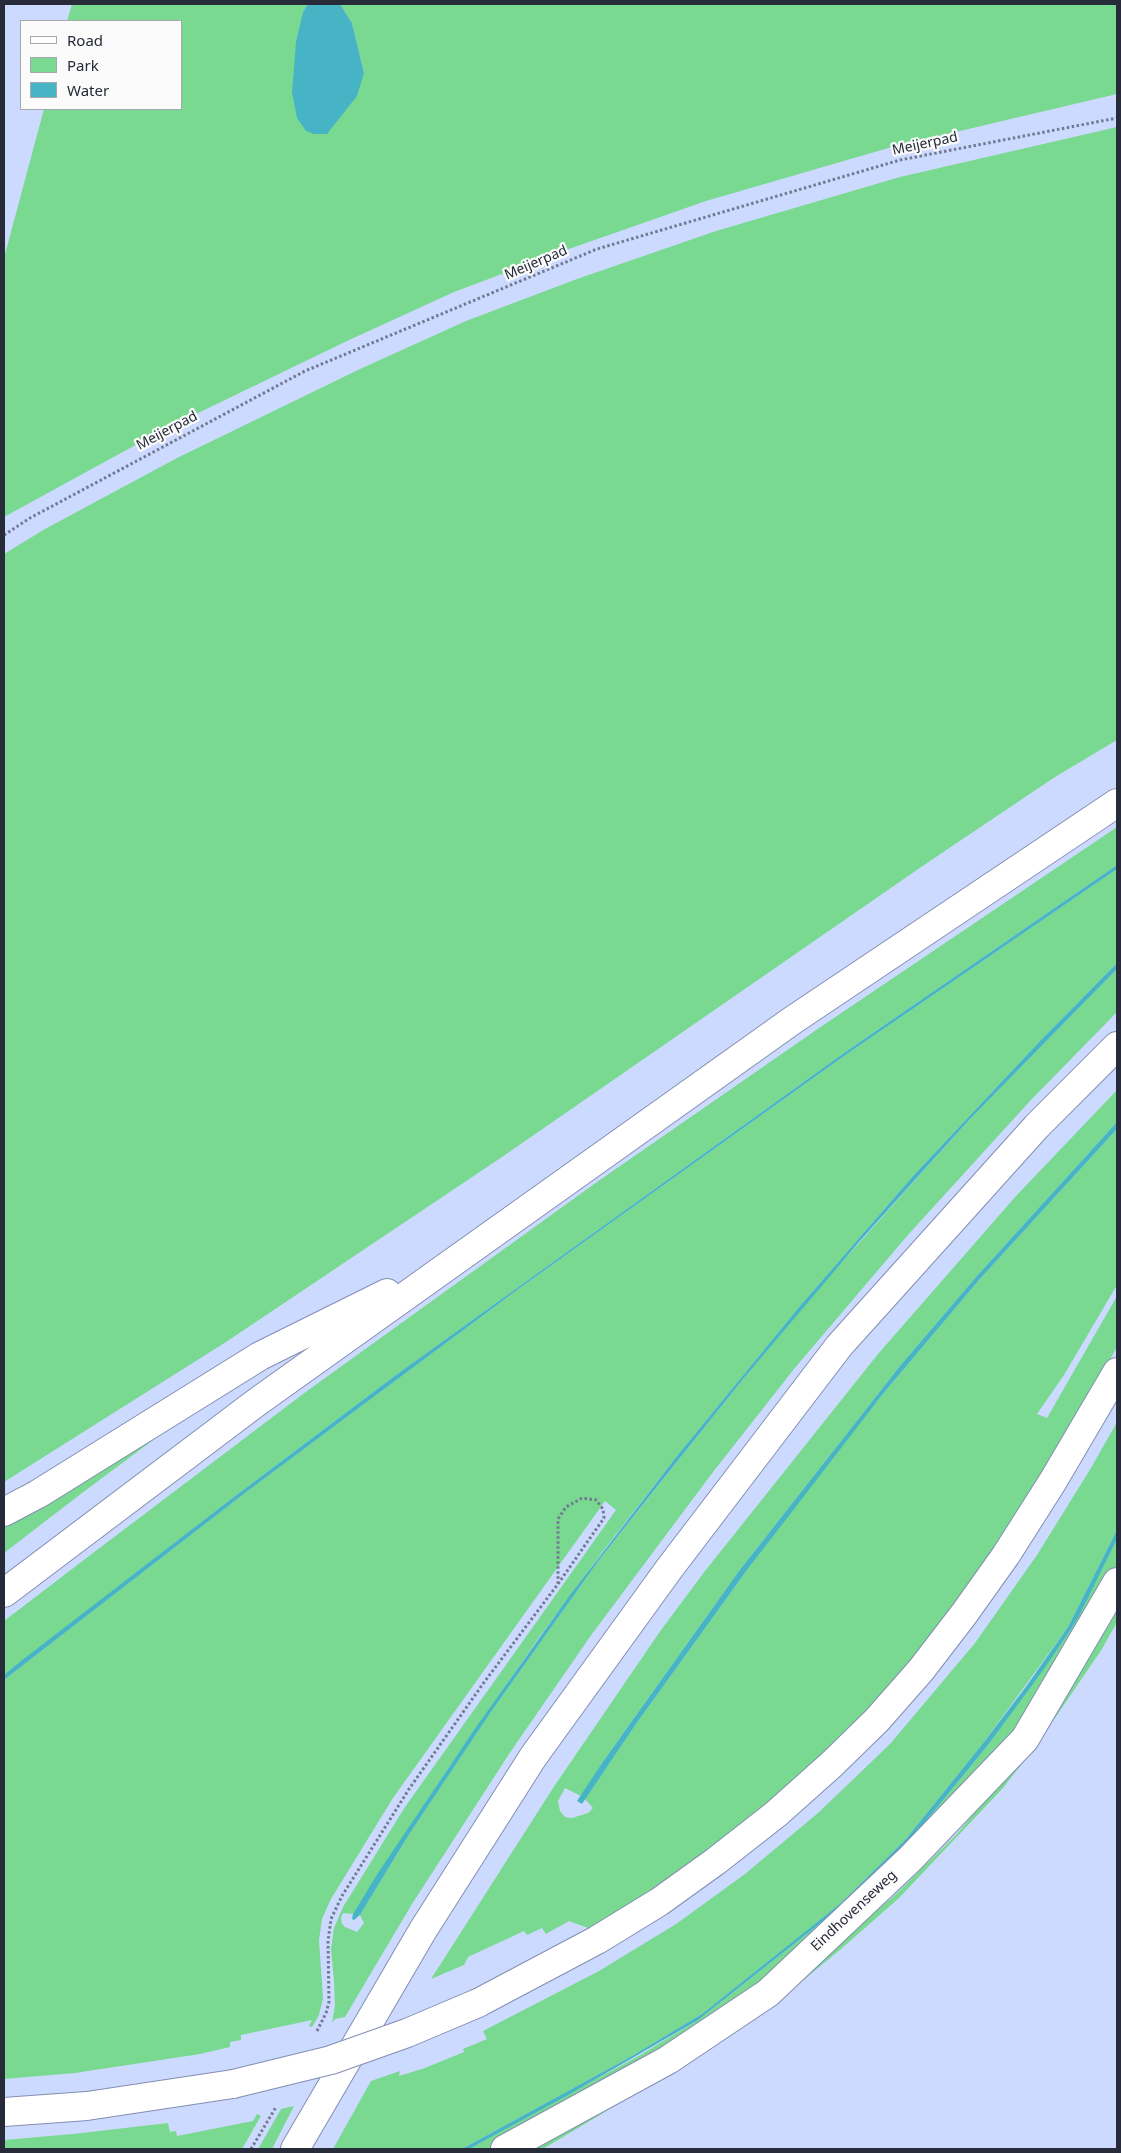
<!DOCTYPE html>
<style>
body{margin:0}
#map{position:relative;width:1121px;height:2153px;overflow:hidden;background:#cddaff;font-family:"Noto Sans",sans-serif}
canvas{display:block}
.frame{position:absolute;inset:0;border:5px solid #272b39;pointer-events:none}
.legend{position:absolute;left:20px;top:20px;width:162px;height:90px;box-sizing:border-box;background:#fbfbfb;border:1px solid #a6a8ad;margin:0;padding:6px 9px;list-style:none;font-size:15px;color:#272b39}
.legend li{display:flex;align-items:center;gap:10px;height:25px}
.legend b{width:25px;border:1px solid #a6a8ad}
</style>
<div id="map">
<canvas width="1121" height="2153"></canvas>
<div class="frame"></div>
<ul class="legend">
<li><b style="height:6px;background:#fff"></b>Road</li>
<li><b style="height:14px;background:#79d990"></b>Park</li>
<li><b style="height:14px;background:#47b4c6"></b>Water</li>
</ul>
</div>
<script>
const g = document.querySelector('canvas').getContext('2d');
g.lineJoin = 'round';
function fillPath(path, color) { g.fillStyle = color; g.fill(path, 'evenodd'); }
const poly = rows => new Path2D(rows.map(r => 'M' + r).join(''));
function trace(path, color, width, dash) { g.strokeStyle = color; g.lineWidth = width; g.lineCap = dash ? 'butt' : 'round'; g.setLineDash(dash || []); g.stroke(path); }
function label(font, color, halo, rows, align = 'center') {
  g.font = font + ' "Noto Sans",sans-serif'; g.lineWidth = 4.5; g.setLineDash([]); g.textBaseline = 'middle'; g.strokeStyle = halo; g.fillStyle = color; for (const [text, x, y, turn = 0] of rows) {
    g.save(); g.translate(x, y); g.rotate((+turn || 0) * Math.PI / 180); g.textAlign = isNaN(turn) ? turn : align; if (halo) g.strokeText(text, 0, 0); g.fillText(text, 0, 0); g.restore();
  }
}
fillPath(poly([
 [72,4,308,4,303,12,327,133,364,73,352,23,340,4,1117,4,1117,94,892,147,706,201,566,250,454,292,347,341,163,430,4,517,4,258,44,109,181,109,181,21,67,21],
 [1117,127,1117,740,1055,777,927,863,502,1157,226,1342,4,1482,4,554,45,529,177,458,360,369,466,321,577,279,716,231,900,177],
 [1117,827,1117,865,844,1053,396,1375,226,1503,4,1675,4,1621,89,1556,307,1391,597,1182,822,1026],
 [1117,869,1117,963,1040,1041,914,1175,800,1306,677,1456,603,1551,538,1639,447,1770,353,1914,343,1913,341,1918,342,1924,345,1927,357,1932,364,1923,360,1915,408,1836,493,1709,599,1560,744,1378,826,1280,969,1120,1117,969,1117,1012,1030,1101,907,1236,794,1369,713,1472,592,1634,511,1751,412,1904,345,2017,335,2019,332,2023,335,2006,334,1981,331,1949,334,1928,343,1907,405,1807,616,1510,605,1501,393,1798,331,1899,322,1919,319,1940,323,1998,319,2015,312,2027,309,2026,312,2020,241,2035,241,2040,230,2042,230,2047,200,2054,75,2073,4,2079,4,1680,245,1493,517,1290,844,1056],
 [1117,1090,1117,1122,976,1277,900,1366,739,1571,602,1763,581,1796,565,1788,558,1801,560,1811,565,1817,572,1818,588,1813,593,1808,585,1799,636,1724,747,1570,833,1456,882,1395,979,1280,1117,1129,1117,1285,1064,1375,1037,1414,1047,1418,1117,1296,1117,1347,1069,1433,1013,1524,945,1620,877,1701,808,1771,668,1883,594,1928,588,1928,569,1921,546,1934,542,1928,527,1935,524,1931,468,1957,464,1965,431,1979,555,1785,661,1630,705,1571,878,1354,1016,1196],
 [180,1420,86,1490,4,1553,4,1524],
 [1117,1422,1117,1530,1068,1627,984,1742,906,1839,841,1903,702,2014,632,2056,462,2149,333,2149,371,2081,400,2071,399,2076,425,2068,464,2052,463,2049,487,2039,483,2031,599,1971,676,1924,745,1874,818,1813,890,1744,975,1643,1037,1555,1091,1468],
 [1117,1539,1117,1577,1026,1723,791,1964,622,2078,490,2149,469,2149,642,2054,698,2020,842,1906,908,1843,988,1745,1070,1631],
 [1117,1612,1117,1622,1102,1649,1038,1743,1003,1788,899,1898,841,1949,771,2007,708,2050,543,2149,525,2149,805,1972,895,1895,956,1835,1011,1770,1061,1703],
 [294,2106,272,2149,258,2149,281,2109],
 [257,2114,261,2116,242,2149,4,2149,4,2140,73,2134,168,2123,170,2132,176,2131,177,2136,253,2121]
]), '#79d990');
fillPath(poly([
 [308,4,340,4,352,23,364,73,357,96,327,134,314,134,306,131,297,118,292,92,296,42,303,12],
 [1117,865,1117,869,844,1056,517,1290,245,1493,4,1680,4,1675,21,1661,226,1503,396,1375,844,1053],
 [1117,963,1117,969,969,1120,859,1242,744,1378,656,1488,599,1560,493,1709,408,1836,360,1915,354,1920,352,1919,353,1914,378,1873,474,1730,570,1595,677,1456,800,1306,914,1175,1040,1041],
 [1117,1122,1117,1129,979,1280,882,1395,747,1570,636,1724,582,1804,577,1801,602,1763,739,1571,900,1366,976,1277],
 [1117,1530,1117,1539,1080,1614,1070,1631,1041,1673,988,1745,908,1843,842,1906,698,2020,570,2094,469,2149,462,2149,632,2056,702,2014,841,1903,906,1839,984,1742,1025,1688,1068,1627]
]), '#47b4c6');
const minor = poly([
 [505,2149,668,2060,768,1993,910,1859,1025,1739,1117,1582]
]);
const motorway = poly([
 [4,1512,38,1494,260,1356,387,1293],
 [4,1593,257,1402,456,1260,793,1020,1117,803],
 [478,2003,597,1940,659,1902,716,1861,776,1814,832,1764,877,1720,921,1670,964,1614,1006,1555,1053,1481,1117,1372],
 [4,2112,87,2106,233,2084],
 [295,2149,423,1930,533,1757,669,1569,839,1346,1037,1126,1117,1046]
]);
trace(minor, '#838eb1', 30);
trace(motorway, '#838eb1', 30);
trace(poly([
 [4,535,30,518,305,371,597,249,900,160,1117,118],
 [317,2031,326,2013,329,2002,328,1941,331,1919,342,1896,409,1789,485,1681,558,1584,604,1518,603,1509,596,1500,582,1498,566,1507,558,1519,558,1584],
 [251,2149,276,2107]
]), '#727a92', 3, [2.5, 2.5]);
trace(minor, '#fff', 28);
trace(motorway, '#fff', 28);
const motorwayBridge = poly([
 [233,2084,331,2060,407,2033,478,2003]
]);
trace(motorwayBridge, '#838eb1', 30, []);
trace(motorwayBridge, '#fff', 28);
label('14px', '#272b39', '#fbfbfb', [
 ["Meijerpad",925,144,-12],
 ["Meijerpad",536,263,-23],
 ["Meijerpad",167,431,-28],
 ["Eindhovenseweg",854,1911,-43]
]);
</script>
